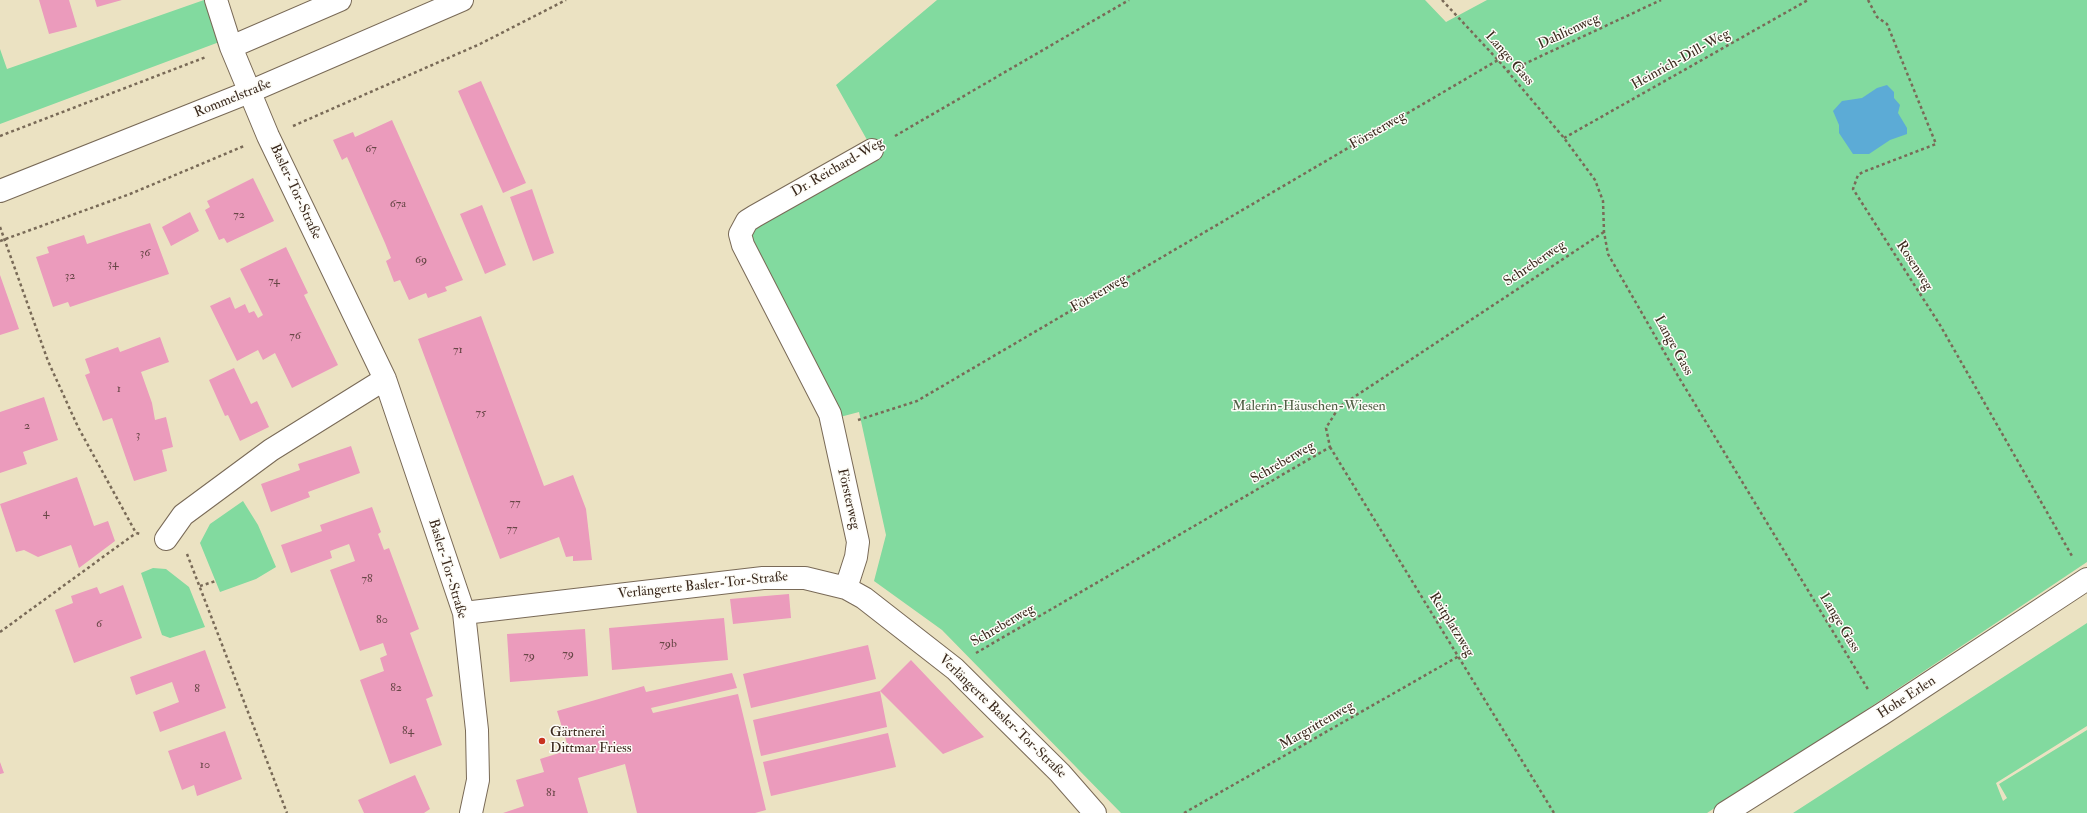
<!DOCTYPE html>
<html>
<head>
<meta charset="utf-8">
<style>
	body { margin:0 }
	canvas { display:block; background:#ebe2c2 }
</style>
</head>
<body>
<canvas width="2087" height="813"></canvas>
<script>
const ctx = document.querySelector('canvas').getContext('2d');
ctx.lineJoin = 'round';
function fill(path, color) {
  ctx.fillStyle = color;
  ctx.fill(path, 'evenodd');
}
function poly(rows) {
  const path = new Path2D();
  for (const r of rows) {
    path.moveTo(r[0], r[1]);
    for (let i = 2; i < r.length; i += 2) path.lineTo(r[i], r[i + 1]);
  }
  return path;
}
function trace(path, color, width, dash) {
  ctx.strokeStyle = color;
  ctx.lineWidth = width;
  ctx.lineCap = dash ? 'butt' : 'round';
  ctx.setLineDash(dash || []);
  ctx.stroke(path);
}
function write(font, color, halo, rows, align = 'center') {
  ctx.font = font + ' "IM FELL Double Pica",serif';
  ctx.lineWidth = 3;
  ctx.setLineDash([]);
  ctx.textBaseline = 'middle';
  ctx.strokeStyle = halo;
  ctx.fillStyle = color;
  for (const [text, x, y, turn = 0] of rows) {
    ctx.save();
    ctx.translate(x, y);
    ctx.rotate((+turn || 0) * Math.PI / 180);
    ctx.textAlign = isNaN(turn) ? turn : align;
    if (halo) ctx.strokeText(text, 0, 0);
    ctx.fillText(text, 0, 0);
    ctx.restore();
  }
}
fill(poly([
	[204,0,208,0,222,41,0,124,0,49,7,69],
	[937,0,1425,0,1446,22,1487,0,2087,0,2087,562,1860,714,1707,813,1121,813,942,630,874,581,886,535,859,412,840,417,750,236,763,218,875,154,836,85],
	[243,501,258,525,276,567,256,579,220,592,200,543,210,524],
	[153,568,166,569,189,587,205,627,170,638,162,635,141,573],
	[2087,623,2087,726,1996,783,2003,801,2007,798,1999,784,2087,730,2087,813,1793,813]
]), '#82da9f');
fill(poly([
	[1887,85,1894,92,1894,98,1900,105,1898,113,1907,128,1907,134,1890,140,1869,154,1853,154,1839,133,1839,125,1833,111,1842,101,1862,98,1877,88]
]), '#5cabd6');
fill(poly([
	[39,0,69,0,77,27,49,34],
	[95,0,122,0,97,7],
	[481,81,526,183,503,193,458,91],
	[392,120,463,280,445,287,447,291,428,298,426,293,409,300,400,280,394,282,386,261,391,258,385,243,347,157,342,160,333,140,353,132,355,137],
	[253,178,274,221,227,243,224,238,219,240,205,210,210,207,207,201],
	[532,189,554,253,533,261,510,197],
	[482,205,506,265,485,274,460,214],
	[190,212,199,231,171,246,162,227],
	[150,223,169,274,70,307,68,302,53,307,36,257,49,253,47,247,84,235,87,244],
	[286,247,308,293,304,295,338,365,292,388,275,353,263,360,258,350,237,361,210,306,230,297,235,309,245,304,249,313,254,311,258,318,263,315,240,269],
	[0,275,19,329,0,335],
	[481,316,544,486,573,475,586,509,592,560,573,561,573,556,566,557,559,537,500,559,418,339],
	[160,337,169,362,141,372,152,403,155,420,166,417,173,447,162,450,167,471,134,481,112,418,103,421,85,375,90,373,85,359,118,347,120,352],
	[234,368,251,404,257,401,269,427,240,441,228,415,225,416,209,380],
	[44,397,58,440,23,452,27,464,0,473,0,412],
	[351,446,360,473,308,492,310,497,271,512,261,484,300,470,298,464],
	[77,477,94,526,108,521,115,541,79,568,71,545,38,557,24,550,16,552,0,504],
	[372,507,381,532,378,534,384,550,389,548,419,629,410,633,433,696,426,699,442,745,390,764,360,680,384,671,380,658,387,655,383,643,360,651,330,570,355,561,349,544,330,551,332,558,291,573,281,545,322,531,320,525],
	[123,585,142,638,74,663,55,610,73,603,71,596,97,587,100,594],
	[789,594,791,618,733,624,730,599],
	[724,618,728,660,612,670,609,628],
	[585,629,588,676,510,682,507,634],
	[868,645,876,679,751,708,743,674],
	[205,650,226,708,160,732,153,712,179,702,172,682,136,695,130,677],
	[911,660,984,737,943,754,880,691],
	[732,673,737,688,651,708,653,713,738,694,766,810,755,813,637,813,625,764,578,778,588,813,503,813,524,806,516,780,544,772,540,759,569,750,557,711,644,686,646,692],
	[880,691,887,727,761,756,753,720],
	[225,731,242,779,197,796,194,785,182,790,168,751],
	[888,733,896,767,771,796,763,762],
	[0,762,4,773,0,774],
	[415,775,430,809,424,813,364,813,358,800]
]), '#eb9bbc');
const minor = poly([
	[216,0,231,47,268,136,385,379,464,613,477,730,478,780,471,813],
	[231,47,340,0],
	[166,539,183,515,271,450,385,379],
	[846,588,856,557,858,542,830,414,743,245,740,234,747,221,755,216,872,150],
	[464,613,763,578,805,578,846,588,864,598,955,669,1060,773,1095,813],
	[1725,813,1882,714,2087,579]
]);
const major = poly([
	[0,191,249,92,462,0]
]);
trace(minor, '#796a57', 24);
trace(major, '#796a57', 24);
trace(poly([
	[1442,0,1498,60,1564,138,1595,180,1603,201,1604,232,1608,254,1678,376,1869,691],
	[1868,0,1877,17,1887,24,1936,144,1863,172,1858,175,1853,189,1940,325,2072,556],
	[1507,72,1661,0],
	[293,126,480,44,566,0],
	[0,136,206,57],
	[895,136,1129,0],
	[1564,138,1808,0],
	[0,227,48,361,78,427,136,533,140,534],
	[0,241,130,194,244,146],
	[858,420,917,401,1498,60],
	[1330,447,1554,813],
	[187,554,287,813],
	[200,586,216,581],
	[0,632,136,533],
	[976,653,1330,447,1326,428,1339,407,1604,232],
	[1184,813,1459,656]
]), '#796a57', 2.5, [3, 3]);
trace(minor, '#fff', 22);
trace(major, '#fff', 22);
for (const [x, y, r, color] of [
	[542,741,4,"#c8321e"]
]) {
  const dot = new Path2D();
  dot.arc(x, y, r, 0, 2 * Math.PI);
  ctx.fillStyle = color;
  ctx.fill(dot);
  trace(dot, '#fdfcf7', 1.5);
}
write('12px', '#674646', null, [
	["67",371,149],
	["67a",398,204],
	["72",239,215],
	["36",145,253],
	["69",421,260],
	["34",113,264],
	["32",70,276],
	["74",274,281],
	["76",295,336],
	["71",458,350],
	["1",119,389],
	["75",481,413],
	["2",27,426],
	["3",138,435],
	["77",515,503],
	["4",46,513],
	["77",512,529],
	["78",367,579],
	["80",382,620],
	["6",99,624],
	["79b",668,644],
	["79",568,654],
	["79",529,656],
	["82",396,688],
	["8",197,689],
	["84",408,731],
	["10",205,765],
	["81",551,793]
]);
write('14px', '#3b2a1e', '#fdfcf7', [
	["Dahlienweg",1569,32,-25],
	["Lange Gass",1509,59,49],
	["Heinrich-Dill-Weg",1681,60,-29],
	["Rommelstraße",233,99,-22],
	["Försterweg",1378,131,-30],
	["Dr. Reichard-Weg",838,168,-30],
	["Basler-Tor-Straße",295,192,65],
	["Schreberweg",1535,264,-34],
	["Rosenweg",1914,266,57],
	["Försterweg",1099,294,-30],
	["Lange Gass",1673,346,61],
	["Schreberweg",1283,463,-30],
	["Försterweg",848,499,77],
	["Basler-Tor-Straße",447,569,73],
	["Verlängerte Basler-Tor-Straße",703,586,-6],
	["Lange Gass",1839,623,59],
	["Reitplatzweg",1451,625,58],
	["Schreberweg",1003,626,-30],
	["Hohe Erlen",1907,698,-33],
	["Verlängerte Basler-Tor-Straße",1002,717,44],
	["Margrittenweg",1317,726,-30]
]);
write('14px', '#505f45', '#fdfcf7', [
	["Malerin-Häuschen-Wiesen",1309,407]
]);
write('14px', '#3b2a1e', '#fdfcf7', [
	["Gärtnerei",550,733],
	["Dittmar Friess",550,749]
], 'left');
</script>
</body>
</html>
